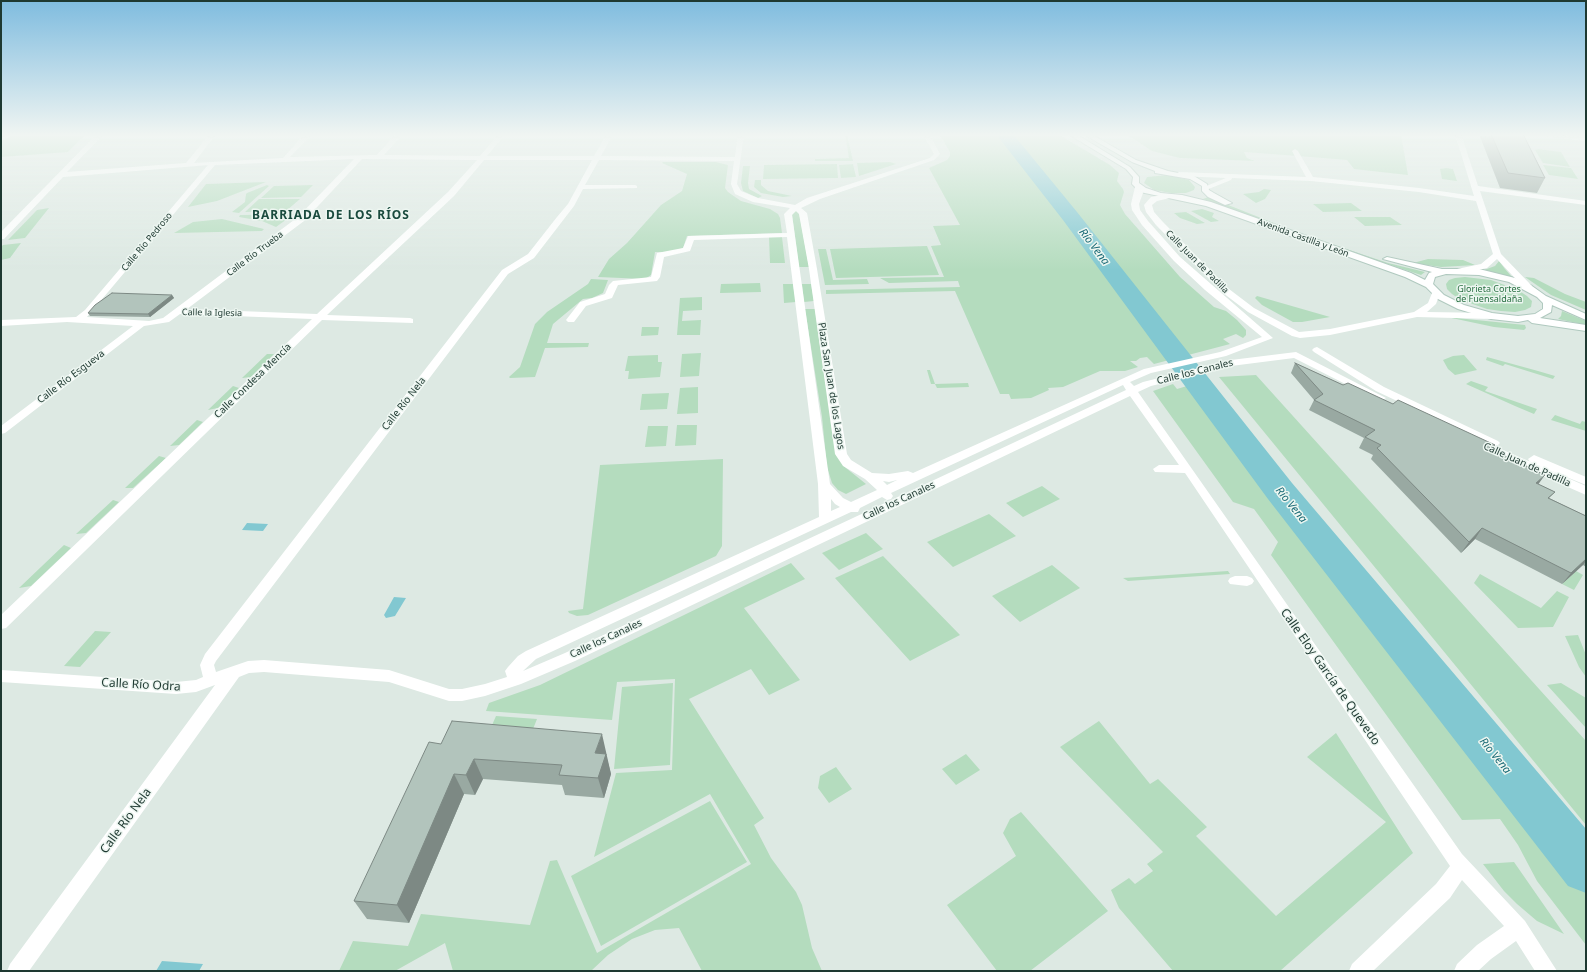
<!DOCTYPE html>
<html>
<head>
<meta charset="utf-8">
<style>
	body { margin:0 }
	#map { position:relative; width:1587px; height:972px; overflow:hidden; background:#dde9e3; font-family:"Noto Sans",sans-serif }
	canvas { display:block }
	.frame { position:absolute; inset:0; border:2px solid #1e3931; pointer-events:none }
</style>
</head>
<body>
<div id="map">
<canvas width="1587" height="972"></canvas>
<div class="frame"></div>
</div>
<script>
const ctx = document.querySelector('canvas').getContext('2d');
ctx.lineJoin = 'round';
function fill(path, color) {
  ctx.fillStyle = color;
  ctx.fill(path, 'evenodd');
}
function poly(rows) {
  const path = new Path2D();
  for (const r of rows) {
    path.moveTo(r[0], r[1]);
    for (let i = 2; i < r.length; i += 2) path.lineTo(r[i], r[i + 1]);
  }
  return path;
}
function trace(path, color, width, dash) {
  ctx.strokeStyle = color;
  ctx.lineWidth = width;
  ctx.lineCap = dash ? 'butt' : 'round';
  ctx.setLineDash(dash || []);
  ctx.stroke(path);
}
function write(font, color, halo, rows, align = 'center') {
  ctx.font = font + ' "Noto Sans",sans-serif';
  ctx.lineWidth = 3;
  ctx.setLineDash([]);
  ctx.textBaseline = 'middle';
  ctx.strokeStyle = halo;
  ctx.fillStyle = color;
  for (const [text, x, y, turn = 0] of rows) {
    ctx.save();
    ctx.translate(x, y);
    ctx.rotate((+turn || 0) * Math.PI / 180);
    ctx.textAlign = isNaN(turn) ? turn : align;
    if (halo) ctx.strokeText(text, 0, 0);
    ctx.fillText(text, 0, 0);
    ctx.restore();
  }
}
fill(poly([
	[17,134,86,134,68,152,1,157,1,141],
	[845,134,847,134,853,161,815,161,815,159,849,158],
	[939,134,1058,134,1110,165,1119,173,1117,181,1123,189,1124,192,1120,205,1125,214,1180,277,1214,307,1226,311,1237,320,1246,330,1246,335,1243,338,1236,334,1223,339,1230,344,1154,364,1147,357,1140,358,1136,361,1130,361,1138,367,1125,371,1100,371,1063,387,1048,388,1049,390,1031,398,1011,399,1009,394,1000,394,955,291,826,294,826,290,960,287,958,281,889,283,880,278,944,277,931,246,941,245,933,226,960,225,929,168,947,160,950,156,950,152],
	[1126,134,1401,134,1408,175,1354,169,1347,160,1285,155,1244,152,1247,158,1255,161,1180,158,1152,151],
	[1538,149,1561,152,1570,167,1543,163,1535,150],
	[663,162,716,162,728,165,725,188,728,192,741,201,770,209,778,214,780,218,782,233,687,236,683,248,671,252,655,252,651,275,645,279,598,277,609,259,627,243,661,205,682,191,687,174,662,163],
	[890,162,896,164,859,176,857,163],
	[837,164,838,178,763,179,764,165],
	[853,164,856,177,841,178,839,165],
	[1543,165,1571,168,1578,179,1549,175],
	[743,166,750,166,748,183,749,189,762,196,758,198,743,191,741,183],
	[1446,168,1453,169,1457,181,1442,179,1440,169],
	[1167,175,1189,180,1195,187,1194,190,1186,193,1171,193,1154,190,1144,183,1147,177],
	[755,180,761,180,761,185,768,191,792,196,783,197,761,193,754,187],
	[266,182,217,201,188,207,206,184],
	[267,185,269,186,239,213,232,212,245,202,246,194,247,193],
	[313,185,301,197,261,198,274,186],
	[1264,189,1271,190,1265,199,1256,203,1243,194,1259,192],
	[1208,197,1299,233,1388,263,1425,272,1421,275,1363,256,1203,199],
	[259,199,300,199,286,211,245,212],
	[1351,203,1362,211,1323,212,1313,204],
	[49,208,25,238,8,240,37,210],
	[1202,209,1214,213,1212,217,1219,221,1211,222,1191,211],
	[795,211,799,212,809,267,799,267,792,214],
	[1186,212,1205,223,1197,224,1180,218,1174,213],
	[294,214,276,227,262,221,239,217,240,215],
	[1354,217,1390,217,1402,225,1365,226],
	[222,219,264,229,262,231,174,233,193,222],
	[769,237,782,237,785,263,770,263],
	[21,243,10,258,1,260,1,247,3,245],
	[927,246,939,275,836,278,830,249],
	[818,249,826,249,833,280,867,279,869,284,825,285],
	[1428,259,1463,260,1475,265,1441,267,1413,263],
	[1499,261,1505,269,1512,277,1484,270,1495,266],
	[1465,277,1491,280,1518,290,1527,296,1532,301,1531,307,1525,310,1515,312,1501,311,1487,309,1461,300,1452,294,1447,289,1446,284,1449,280,1455,278],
	[1525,277,1534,278,1565,294,1586,302,1586,310,1551,295],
	[591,279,608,280,603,293,592,298,583,299,553,324,547,343,589,343,588,347,545,348,535,377,510,378,509,377,520,367,535,324,547,312,588,284],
	[760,283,761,292,720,293,721,284],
	[783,284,793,284,796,302,784,303],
	[802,284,811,284,814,301,804,302],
	[1257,296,1330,317,1302,322,1293,322,1262,305,1255,298],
	[702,297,702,310,683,311,682,321,701,320,700,335,677,335,680,298],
	[805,309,815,309,836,455,846,468,866,484,846,494,838,490,832,483,827,467,822,417],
	[1562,311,1586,321,1586,325,1558,319,1561,316],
	[1447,317,1525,325,1526,328,1524,330,1494,327],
	[642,327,659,327,658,335,641,336],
	[701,353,699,376,680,377,682,354],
	[267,354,274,354,251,377,242,378],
	[658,355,658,362,662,362,660,377,628,379,629,371,625,371,628,356],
	[1464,355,1477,370,1455,375,1448,369,1443,360,1453,356],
	[1487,357,1538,371,1555,376,1553,379,1505,364,1503,366,1486,360],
	[927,370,930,370,935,384,968,383,969,387,937,388,935,384,931,384],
	[1256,375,1586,741,1586,825,1219,377],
	[1471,381,1488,387,1485,391,1537,409,1534,414,1515,406,1466,384],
	[1173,384,1177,389,1187,386,1370,622,1586,893,1586,945,1537,881,1518,845,1500,819,1462,820,1271,555,1278,542,1254,509,1233,502,1153,391],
	[233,386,239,388,218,408,208,410],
	[698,387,698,413,677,414,680,388],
	[669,393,667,409,640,410,642,394],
	[1555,415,1580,424,1582,421,1586,422,1586,431,1551,420],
	[197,420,203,422,179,445,170,446],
	[677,425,697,425,696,445,675,446],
	[648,426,668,426,666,446,645,447],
	[159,456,166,458,133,488,125,488],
	[723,459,722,546,716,556,588,615,577,616,569,613,568,611,583,609,600,465],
	[1042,486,1060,499,1023,517,1006,503],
	[113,500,119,502,86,533,76,534],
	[989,514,1016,536,953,567,927,542],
	[866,533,883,549,839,570,822,553],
	[64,545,71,548,31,586,19,588],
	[883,556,960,635,910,661,835,578],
	[791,563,805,579,744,608,800,680,769,695,751,669,689,699,764,818,754,825,771,858,796,892,802,905,812,948,822,971,702,971,679,928,655,930,632,939,608,955,591,971,453,971,445,943,395,971,339,971,353,941,408,946,421,914,530,925,550,861,557,860,597,953,751,864,710,794,594,857,616,773,672,770,675,679,617,682,612,720,486,711,489,703,540,685],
	[1052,565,1080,588,1020,622,992,596],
	[1228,571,1230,574,1128,581,1123,578],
	[1576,571,1583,575,1574,590,1562,584],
	[1480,574,1541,608,1557,591,1569,597,1553,627,1518,628,1474,583],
	[95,631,111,632,80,667,64,666],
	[1578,635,1586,655,1586,677,1579,667,1565,636],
	[673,683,670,765,614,769,622,687],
	[1561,683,1586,698,1586,728,1547,685],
	[496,716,537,719,533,729,489,732],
	[1099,721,1150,784,1158,779,1207,827,1196,836,1276,916,1386,822,1307,757,1336,733,1413,853,1280,971,1173,971,1119,908,1111,890,1129,878,1135,884,1153,871,1147,864,1163,852,1060,747],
	[966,754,980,770,956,785,942,769],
	[836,767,852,789,829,803,818,788,820,776],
	[710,801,747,862,601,946,571,876],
	[1021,812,1108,911,1030,971,997,971,947,905,1016,856,1003,833,1010,819],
	[1514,862,1564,934,1537,921,1517,904,1504,891,1483,864]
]), '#b4dcbe');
fill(poly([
	[247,523,268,524,263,531,242,530],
	[394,597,406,598,395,616,386,618,384,615],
	[162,961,203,964,199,971,156,971]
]), '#82c8d1');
fill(poly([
	[996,134,1013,134,1077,212,1292,483,1586,829,1586,893,1568,886,1268,499,1063,220,996,134]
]), '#82c8d1');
const secondary = poly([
	[1,134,7,134,1,137,1,134],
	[1068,134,1076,134,1130,167,1139,177,1139,183,1146,188,1161,193,1182,195,1211,202,1411,273,1425,280,1429,273,1432,272,1383,259,1387,257,1442,269,1479,269,1515,278,1532,286,1546,296,1586,314,1586,320,1552,305,1551,312,1540,318,1586,325,1586,331,1532,323,1528,320,1518,322,1491,319,1458,309,1438,299,1426,287,1405,277,1206,206,1140,192,1132,184,1133,177,1126,169,1068,134],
	[1446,274,1479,275,1509,282,1537,297,1543,303,1543,309,1535,314,1518,316,1492,313,1464,305,1444,295,1433,284,1435,277,1446,274],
	[1083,134,1091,134,1136,160,1168,171,1194,176,1207,184,1209,190,1214,193,1232,203,1225,205,1208,197,1202,191,1202,186,1190,179,1155,173,1155,171,1132,162,1083,134]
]);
trace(secondary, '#b0c9bf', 2);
fill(poly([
	[97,134,104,134,67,172,186,163,210,134,216,134,194,163,283,158,305,134,312,134,290,157,377,155,396,134,403,134,384,155,480,156,499,134,505,134,487,156,594,156,607,134,613,134,601,156,735,157,738,134,744,134,737,184,741,191,758,198,795,205,807,198,930,158,934,154,923,134,929,134,940,154,934,160,820,199,801,208,807,213,817,269,847,454,851,460,872,473,889,474,908,471,913,473,1144,369,1220,352,1262,337,1205,290,1174,261,1142,225,1132,210,1131,204,1135,187,1141,186,1143,193,1139,204,1140,210,1148,221,1180,257,1273,338,1226,356,1151,373,1130,382,1134,386,1143,382,1231,360,1296,352,1386,398,1381,401,1377,400,1294,358,1231,366,1151,386,1138,392,1462,854,1525,921,1557,971,1535,971,1516,941,1491,959,1478,971,1454,971,1457,964,1477,945,1504,926,1462,880,1450,898,1373,971,1349,971,1352,964,1436,884,1450,866,1185,473,1155,472,1153,469,1159,465,1179,465,1130,396,575,661,521,684,485,696,462,701,449,701,389,682,264,672,249,673,239,677,29,971,7,971,10,964,215,685,196,692,176,694,1,682,1,670,176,682,196,680,203,677,200,665,205,654,502,270,528,254,557,217,568,204,592,160,484,160,454,196,327,315,410,318,413,319,413,323,322,320,6,628,1,629,1,615,312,319,180,314,169,322,144,326,5,433,1,434,1,426,133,326,67,322,1,326,1,320,76,317,85,310,208,165,63,177,4,239,1,239,1,232,97,134],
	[354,159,298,217,163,318,149,321,87,317,215,165,354,159],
	[362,159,477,160,448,192,317,314,187,309,304,221,362,159],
	[599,160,734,161,731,184,735,194,753,202,790,208,784,214,787,233,688,236,683,248,657,253,651,277,613,281,609,285,605,294,580,302,566,320,568,322,574,322,586,306,612,298,618,285,657,281,660,277,664,257,690,251,694,240,787,237,818,484,819,517,526,651,518,656,508,667,505,671,507,677,485,684,462,689,449,689,389,670,264,660,248,661,216,672,214,665,216,661,508,274,534,258,574,206,583,189,637,188,637,186,635,185,585,185,599,160],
	[796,211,799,214,809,269,835,454,843,466,865,479,877,490,851,502,843,498,830,484,792,215,796,211],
	[1123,385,1126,390,565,653,523,671,536,659,851,512,858,512,860,508,882,497,887,500,891,499,893,496,891,493,1123,385],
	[897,480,887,485,883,481,889,482,897,480],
	[831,499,835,504,840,507,831,511,831,499],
	[1455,134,1461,134,1478,186,1586,201,1586,205,1480,191,1501,254,1532,286,1532,290,1526,290,1497,259,1487,268,1460,274,1456,271,1457,269,1481,264,1493,254,1476,201,1419,192,1311,181,1232,178,1231,180,1206,190,1202,188,1204,187,1226,178,1179,176,1176,174,1179,172,1306,177,1292,151,1295,149,1298,151,1313,177,1419,188,1474,196,1455,134],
	[1543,134,1586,137,1586,141,1546,136,1543,134],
	[1167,194,1171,196,1170,198,1157,201,1152,205,1154,212,1162,221,1229,289,1254,308,1299,332,1330,329,1414,312,1428,303,1432,293,1436,290,1440,293,1436,304,1427,312,1491,313,1496,316,1491,319,1417,317,1330,335,1300,338,1292,336,1248,312,1223,293,1156,225,1146,212,1144,205,1151,197,1167,194],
	[1317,347,1384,387,1498,441,1500,443,1498,445,1494,446,1586,486,1586,495,1477,447,1475,445,1477,443,1483,442,1376,391,1314,352,1312,350,1314,348,1317,347],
	[1534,455,1586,477,1586,485,1530,462,1528,459,1534,455],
	[1235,576,1247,576,1252,578,1254,581,1252,584,1247,586,1230,584,1228,581,1230,578,1235,576]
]), '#fff');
fill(secondary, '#fff');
fill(poly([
	[1479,134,1523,134,1545,178,1537,193,1500,188],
	[172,295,174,298,150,317,90,316,88,313],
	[1295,363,1343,385,1492,450,1538,484,1555,492,1549,498,1586,516,1586,567,1583,565,1562,584,1475,539,1461,553,1371,459,1373,455,1359,448,1364,438,1309,410,1314,400,1291,373],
	[441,744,607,754,606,755,611,774,604,798,565,795,562,785,483,779,475,795,464,794,409,923,367,919,354,901]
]), '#99a9a2');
fill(poly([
	[172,295,174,298,150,317,148,314],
	[1495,445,1488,455,1489,448],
	[1545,475,1537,486,1536,483],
	[1482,528,1475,539,1461,553,1469,542],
	[1586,559,1586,561,1583,565,1562,584,1571,573],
	[602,734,611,774,604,798,598,778,595,753],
	[474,759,483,779,475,795,466,775],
	[454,774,464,794,409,923,397,905]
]), '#7d8984');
const building = poly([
	[1491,134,1523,134,1545,178,1508,173,1491,134],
	[112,293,172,295,148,314,88,313,95,305,112,293],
	[1295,363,1343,385,1348,383,1393,404,1398,400,1495,445,1489,448,1545,475,1536,483,1555,492,1548,498,1586,516,1586,559,1571,573,1482,528,1469,542,1377,448,1381,445,1365,437,1375,430,1314,400,1323,394,1295,363],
	[452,721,602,734,595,753,606,754,598,778,559,775,562,765,474,759,466,775,454,774,397,905,354,901,429,742,441,744,452,721]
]);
fill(building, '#b2c4bc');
trace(building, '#7d8984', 1);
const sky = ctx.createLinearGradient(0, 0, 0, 270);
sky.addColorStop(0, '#7fbcdf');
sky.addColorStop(0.5, '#f0f5f2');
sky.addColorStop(1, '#f0f5f200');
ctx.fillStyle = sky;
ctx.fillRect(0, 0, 1587, 270);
write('9px', '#1e3931', '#edf6f1', [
	["Avenida Castilla y León",1303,238,20],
	["Calle Río Pedroso",147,242,-50],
	["Calle Río Trueba",255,254,-37],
	["Calle Juan de Padilla",1197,262,45],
	["Calle la Iglesia",212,313,1]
]);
write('9px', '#287042', '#edf6f1', [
	["Glorieta Cortes",1489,289],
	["de Fuensaldaña",1489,299]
]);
write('10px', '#1e3931', '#edf6f1', [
	["Calle los Canales",1195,372,-14],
	["Calle Río Esgueva",71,377,-37],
	["Calle Condesa Mencía",253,381,-44],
	["Plaza San Juan de los Lagos",831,386,81],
	["Calle Río Nela",404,404,-52],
	["Calle Juan de Padilla",1527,465,24],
	["Calle los Canales",899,501,-25],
	["Calle los Canales",606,639,-25]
]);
write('italic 11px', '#186975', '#edf6f1', [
	["Río Vena",1094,247,53],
	["Río Vena",1291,505,51],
	["Río Vena",1495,756,51]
]);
ctx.letterSpacing = '1px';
write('bold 12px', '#1a4b3e', '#edf6f1', [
	["BARRIADA DE LOS RÍOS",331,216]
]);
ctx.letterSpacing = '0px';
write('12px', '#1e3931', '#edf6f1', [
	["Calle Eloy García de Quevedo",1330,677,55],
	["Calle Río Odra",141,685,3],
	["Calle Río Nela",126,821,-54]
]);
</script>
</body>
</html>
